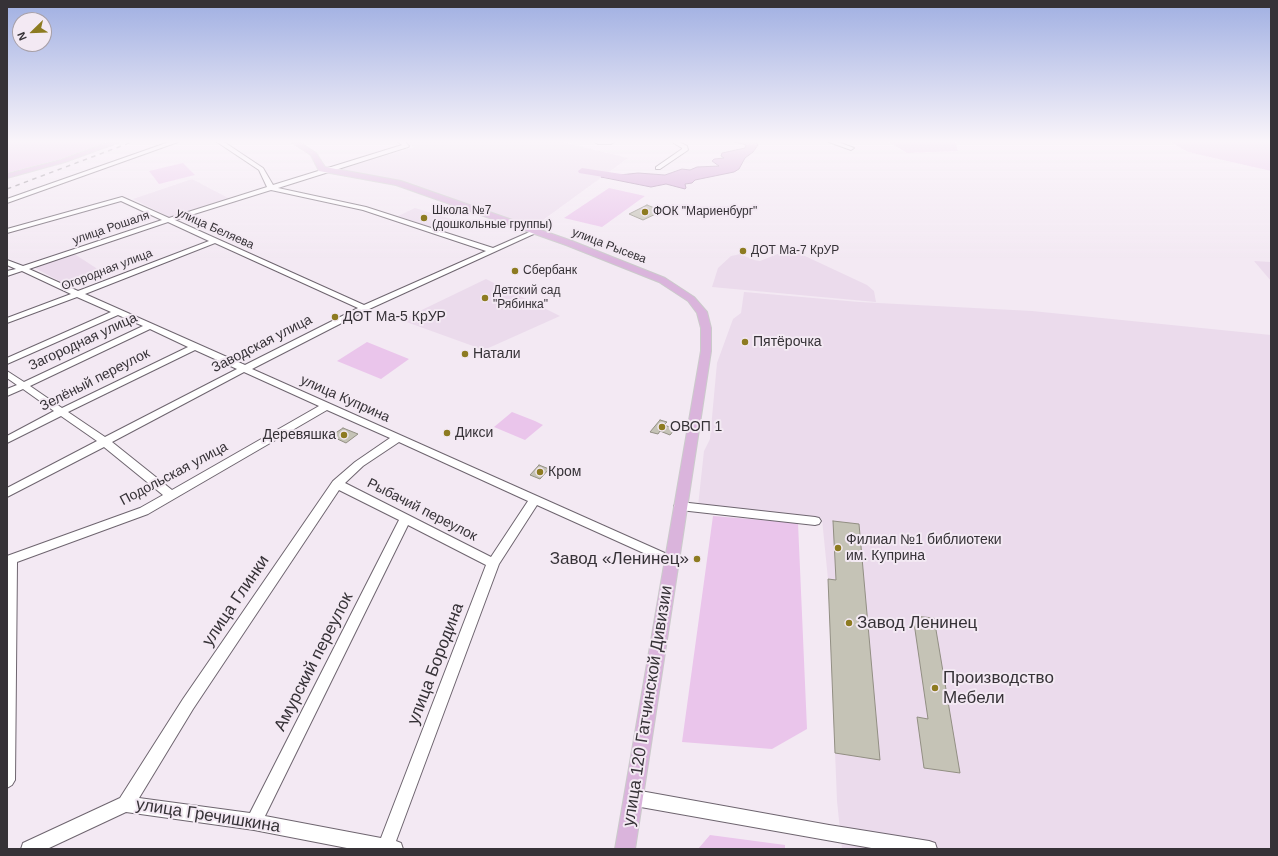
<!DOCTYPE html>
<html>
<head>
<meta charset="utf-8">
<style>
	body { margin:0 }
	#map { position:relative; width:1278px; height:856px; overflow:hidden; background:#f3e9f3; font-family:Helvetica,sans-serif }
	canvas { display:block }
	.frame { position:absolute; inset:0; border:8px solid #363237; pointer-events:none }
	.north { position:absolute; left:12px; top:12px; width:40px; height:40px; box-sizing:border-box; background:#f3e9f3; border:1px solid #a7a0a8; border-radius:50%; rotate:247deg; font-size:11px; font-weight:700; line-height:16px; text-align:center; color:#363237 }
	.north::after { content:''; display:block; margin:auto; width:14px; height:18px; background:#8d7b21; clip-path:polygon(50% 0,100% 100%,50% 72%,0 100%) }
</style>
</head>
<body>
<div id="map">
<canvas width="1278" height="856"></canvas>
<div class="frame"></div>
<div class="north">N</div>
</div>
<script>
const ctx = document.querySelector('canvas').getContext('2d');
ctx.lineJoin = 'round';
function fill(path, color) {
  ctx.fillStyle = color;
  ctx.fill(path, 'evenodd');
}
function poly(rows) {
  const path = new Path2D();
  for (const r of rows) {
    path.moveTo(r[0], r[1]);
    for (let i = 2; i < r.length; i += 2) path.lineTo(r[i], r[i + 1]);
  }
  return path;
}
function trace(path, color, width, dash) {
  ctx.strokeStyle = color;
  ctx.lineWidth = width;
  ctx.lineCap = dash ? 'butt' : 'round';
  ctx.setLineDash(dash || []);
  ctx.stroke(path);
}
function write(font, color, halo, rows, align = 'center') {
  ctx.font = font + ' Helvetica,sans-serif';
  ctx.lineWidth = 4;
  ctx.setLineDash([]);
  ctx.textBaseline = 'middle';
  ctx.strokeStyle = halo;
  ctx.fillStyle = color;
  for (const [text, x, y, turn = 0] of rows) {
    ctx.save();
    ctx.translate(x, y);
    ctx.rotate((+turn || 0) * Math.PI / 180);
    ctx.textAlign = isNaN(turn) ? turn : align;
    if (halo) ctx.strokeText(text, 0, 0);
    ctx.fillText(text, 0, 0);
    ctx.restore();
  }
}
fill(poly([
	[406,142,563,142,628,158,532,228,402,182,334,171,414,147],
	[192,179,230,199,171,218,133,199],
	[415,208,451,219,433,228,398,216],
	[790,249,867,285,874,291,876,302,712,287,718,268,731,256,740,254,754,260,760,261],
	[73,253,99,270,63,283,33,267],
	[1254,261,1271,262,1271,281],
	[486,279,560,316,484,350,401,320],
	[744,292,859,302,1032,311,1271,335,1271,849,842,849,837,801,828,579,822,519,698,506,704,451,710,439,717,363,733,319,741,313]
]), '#ebdbec');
fill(poly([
	[7,142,107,142,61,159,7,173],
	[889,142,955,142,958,151,907,153],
	[1171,142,1271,142,1271,171,1188,152],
	[183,163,195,175,159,184,149,171],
	[609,188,645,196,602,227,564,218],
	[367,342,409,359,381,379,337,361],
	[512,412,535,421,543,425,525,440,494,427],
	[713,516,798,523,807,729,772,749,682,742],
	[710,835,785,845,785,849,698,849]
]), '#eac5eb');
const water = poly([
	[735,142,756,142,758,145,753,152,745,158,739,169,734,172,695,180,692,183,685,184,686,188,685,189,666,184,651,187,601,177,638,173,665,175,682,169,690,170,697,167,719,166,712,161,714,159,724,158,721,156,722,153,745,148,746,145,735,142]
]);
fill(water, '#d5a8d8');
trace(water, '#a585a8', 1);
fill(poly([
	[582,168,628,175,632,178,628,181,579,173,578,171,582,168]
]), '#d5a8d8');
const building = poly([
	[647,205,662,211,643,220,629,214,647,205],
	[660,420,667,422,664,425,675,429,670,435,660,431,658,434,650,432,660,420],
	[343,428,358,434,346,443,331,436,343,428],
	[539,465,549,469,540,479,530,475,539,465],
	[833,521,859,524,880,760,835,753,828,579,836,580,833,521],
	[913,616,934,618,960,773,924,768,917,717,928,719,913,616]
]);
fill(building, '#c5c3b6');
trace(building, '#928f83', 1);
const minor = poly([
	[169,142,178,142,7,203,7,199,169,142],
	[217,142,224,142,263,168,273,185,402,145,398,142,405,142,409,146,408,147,278,188,366,207,493,248,534,230,538,230,538,232,367,310,252,369,676,558,678,561,676,564,672,566,668,564,537,505,499,564,396,841,401,843,403,849,352,849,254,830,126,812,47,849,21,849,23,843,120,798,183,699,333,481,355,462,390,438,327,410,148,514,17,562,15,780,12,785,7,788,7,556,140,508,163,495,104,447,7,497,7,488,97,441,61,416,7,443,7,436,54,411,23,389,7,396,7,389,17,385,7,378,7,371,24,382,143,326,118,315,7,364,7,358,111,312,77,297,7,323,7,318,71,294,22,271,7,276,7,271,16,269,7,265,7,260,23,266,162,220,121,201,7,233,7,229,122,197,169,218,267,187,259,170,217,142],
	[271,190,363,210,486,251,364,305,175,220,271,190],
	[168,222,209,241,78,291,29,269,168,222],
	[215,243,358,308,245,365,85,294,215,243],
	[150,329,188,347,62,408,30,386,150,329],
	[195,350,237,369,105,437,68,412,195,350],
	[244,372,319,406,172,490,112,442,244,372],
	[399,442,528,501,491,557,345,483,363,466,399,442],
	[339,490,399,520,250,813,139,798,193,709,339,490],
	[408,525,486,565,381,838,265,816,408,525],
	[595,142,614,142,611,144,598,144,595,142],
	[672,142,679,142,687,146,688,150,660,169,656,169,656,167,682,149,682,148,672,142],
	[829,142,838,142,854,148,851,150,829,142],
	[680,502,815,517,819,518,821,521,819,524,815,525,680,510,676,509,674,506,676,503,680,502],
	[635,790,829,825,929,841,935,843,937,849,877,849,635,806,629,804,627,798,629,792,635,790]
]);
const major = poly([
	[110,142,120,142,65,162,7,178,7,174,61,160,110,142],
	[291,142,299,142,316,153,325,167,401,181,572,241,665,278,694,297,707,312,711,328,711,351,635,849,615,849,701,351,701,328,697,313,688,301,659,282,566,245,396,185,319,171,311,155,291,142]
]);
trace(minor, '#6e656f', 2);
trace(major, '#cbcacb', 2);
fill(minor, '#fff');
fill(major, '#dab4dc');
trace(poly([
	[7,189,132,142]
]), '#8c868d', 1.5, [4.5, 4.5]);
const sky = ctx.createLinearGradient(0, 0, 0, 262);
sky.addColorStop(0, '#a0afe2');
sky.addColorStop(0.54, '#faf5fa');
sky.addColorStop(1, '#faf5fa00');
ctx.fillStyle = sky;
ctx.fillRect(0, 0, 1278, 262);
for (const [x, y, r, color] of [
	[645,212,4,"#8d7b21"],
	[424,218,4,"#8d7b21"],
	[743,251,4,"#8d7b21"],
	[515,271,4,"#8d7b21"],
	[485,298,4,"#8d7b21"],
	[335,317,4,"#8d7b21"],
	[745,342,4,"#8d7b21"],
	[465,354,4,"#8d7b21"],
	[662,427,4,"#8d7b21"],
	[447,433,4,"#8d7b21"],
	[344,435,4,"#8d7b21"],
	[540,472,4,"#8d7b21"],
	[838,548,4,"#8d7b21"],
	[697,559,4,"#8d7b21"],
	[849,623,4,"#8d7b21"],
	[935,688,4,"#8d7b21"]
]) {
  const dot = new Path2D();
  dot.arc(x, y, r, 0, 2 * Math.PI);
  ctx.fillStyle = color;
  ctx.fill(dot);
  trace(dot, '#f3e9f3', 1.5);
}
write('12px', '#363237', '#f3e9f3', [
	["Школа №7",432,211],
	["(дошкольные группы)",432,225],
	["ФОК \"Мариенбург\"",653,212],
	["ДОТ Ма-7 КрУР",751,251],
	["Сбербанк",523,271],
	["Детский сад",493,291],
	["\"Рябинка\"",493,305]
], 'left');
write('12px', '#363237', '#f3e9f3', [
	["улица Рошаля",111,228,-19],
	["улица Беляева",215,229,24],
	["улица Рысева",609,246,21],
	["Огородная улица",107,270,-21]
]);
write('14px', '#363237', '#f3e9f3', [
	["ДОТ Ма-5 КрУР",343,317],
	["Пятёрочка",753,342],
	["Натали",473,354],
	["ОВОП 1",670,427],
	["Дикси",455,433],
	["Деревяшка",336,435,"right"],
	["Кром",548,472],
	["Филиал №1 библиотеки",846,540],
	["им. Куприна",846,556]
], 'left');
write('14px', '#363237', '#f3e9f3', [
	["Загородная улица",83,342,-25],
	["Заводская улица",262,344,-27],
	["Зелёный переулок",95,380,-27],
	["улица Куприна",345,399,24],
	["Подольская улица",174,474,-28],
	["Рыбачий переулок",422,510,27]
]);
write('17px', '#363237', '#f3e9f3', [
	["Завод «Ленинец»",689,559,"right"],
	["Завод Ленинец",857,623],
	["Производство",943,678],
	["Мебели",943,698]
], 'left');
write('17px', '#363237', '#f3e9f3', [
	["улица Глинки",236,601,-56],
	["Амурский переулок",314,662,-63],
	["улица Бородина",436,664,-69],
	["улица 120 Гатчинской Дивизии",648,706,-81],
	["улица Гречишкина",208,816,9]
]);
</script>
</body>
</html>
